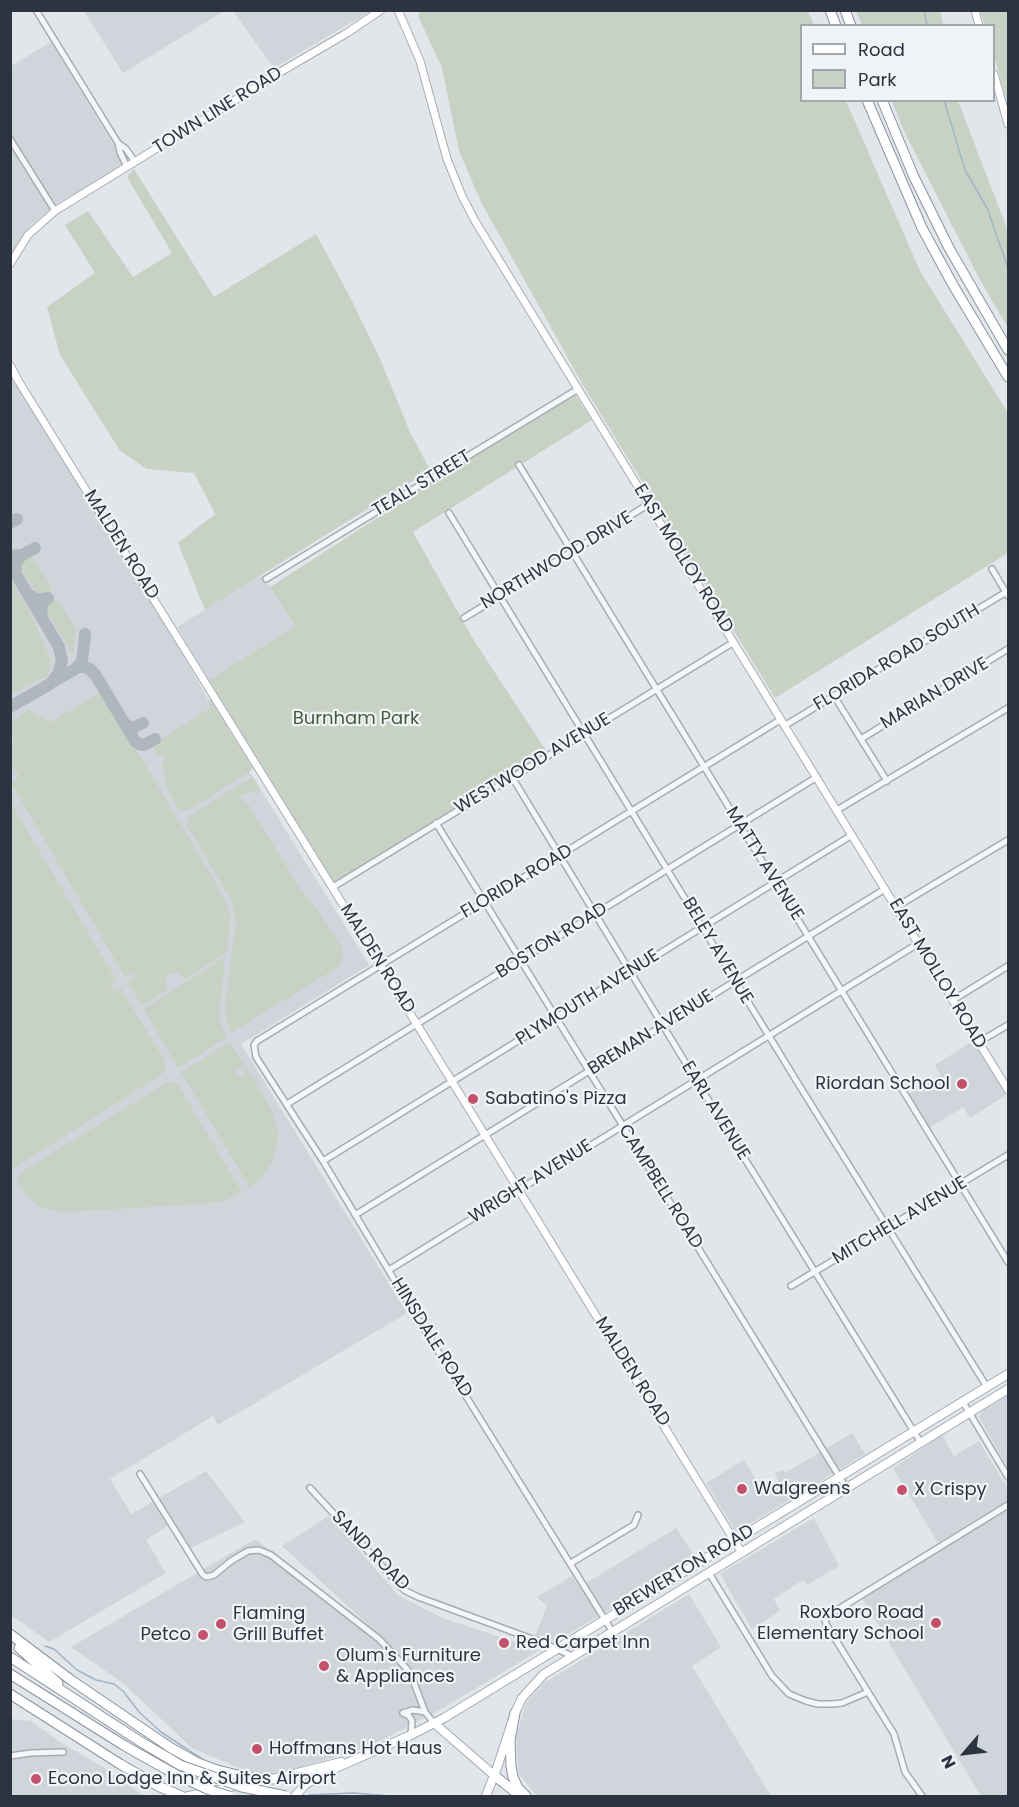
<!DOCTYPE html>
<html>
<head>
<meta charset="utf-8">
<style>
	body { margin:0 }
	#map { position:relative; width:1019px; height:1807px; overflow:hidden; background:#e2e5e9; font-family:Poppins,sans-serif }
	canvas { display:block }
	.frame { position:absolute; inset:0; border:12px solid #2b3440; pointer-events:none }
	.legend { position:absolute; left:800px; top:24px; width:195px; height:78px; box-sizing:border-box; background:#f1f4f7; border:2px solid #a2a7ae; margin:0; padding:8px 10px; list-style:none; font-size:18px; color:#2b3440 }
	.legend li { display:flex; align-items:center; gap:12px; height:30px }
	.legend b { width:30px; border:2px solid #a2a7ae }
	.north { position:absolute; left:935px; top:1723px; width:60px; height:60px; -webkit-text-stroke:4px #f1f4f7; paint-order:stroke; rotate:242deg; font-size:16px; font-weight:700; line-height:24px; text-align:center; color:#2b3440 }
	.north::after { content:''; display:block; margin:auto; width:21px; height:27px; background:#2b3440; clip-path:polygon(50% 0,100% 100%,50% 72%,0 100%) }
</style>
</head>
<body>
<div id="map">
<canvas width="1019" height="1807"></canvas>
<div class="frame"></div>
<ul class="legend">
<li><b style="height:8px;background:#fff"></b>Road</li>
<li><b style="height:16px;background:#c8d2c4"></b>Park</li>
</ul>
<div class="north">N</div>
</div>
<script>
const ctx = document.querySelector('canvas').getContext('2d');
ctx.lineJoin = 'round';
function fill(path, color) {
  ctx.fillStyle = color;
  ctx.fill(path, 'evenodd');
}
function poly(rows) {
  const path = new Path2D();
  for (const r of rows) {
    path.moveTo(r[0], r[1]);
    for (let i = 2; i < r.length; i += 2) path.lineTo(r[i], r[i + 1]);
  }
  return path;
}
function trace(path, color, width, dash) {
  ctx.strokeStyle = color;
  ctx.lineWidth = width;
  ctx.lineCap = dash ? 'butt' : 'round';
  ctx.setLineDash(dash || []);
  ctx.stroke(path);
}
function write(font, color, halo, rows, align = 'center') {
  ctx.font = font + ' Poppins,sans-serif';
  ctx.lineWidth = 4.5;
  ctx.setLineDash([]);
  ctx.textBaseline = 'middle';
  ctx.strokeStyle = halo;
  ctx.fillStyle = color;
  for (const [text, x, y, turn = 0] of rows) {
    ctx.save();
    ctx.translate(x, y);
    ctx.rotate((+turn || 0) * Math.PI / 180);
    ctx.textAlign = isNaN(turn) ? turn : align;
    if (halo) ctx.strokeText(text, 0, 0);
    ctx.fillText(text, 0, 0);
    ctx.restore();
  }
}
fill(poly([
	[84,11,224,11,123,73],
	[233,11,371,11,274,68],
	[51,42,125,163,55,205,31,225,11,255,11,66],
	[11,375,177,644,240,756,369,965,241,1044,407,1313,218,1425,213,1416,110,1479,131,1514,206,1471,245,1522,191,1548,174,1522,146,1540,166,1573,49,1642,11,1615],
	[262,575,295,626,209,680,177,627],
	[973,1041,1006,1095,970,1118,963,1107,929,1128,909,1094,940,1075,935,1065],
	[1007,1396,1008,1398,1008,1468,979,1417,982,1411],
	[852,1433,865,1454,736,1532,706,1483,744,1460,763,1491,778,1481,775,1473,783,1470,785,1473],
	[942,1435,954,1456,979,1441,1008,1489,1008,1500,938,1543,893,1468],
	[1008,1509,1008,1796,981,1796,862,1598],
	[329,1516,398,1595,442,1618,540,1650,438,1711,366,1748,283,1772,253,1774,192,1748,124,1684,71,1647,255,1539,384,1639,282,1546],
	[814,1518,839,1566,807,1585,803,1580,774,1599,780,1611,752,1629,720,1574],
	[676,1528,696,1558,555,1642,535,1636,547,1606,537,1597,572,1576,580,1587],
	[689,1594,721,1647,692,1666,771,1796,537,1796,519,1774,516,1737,526,1703,544,1683],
	[10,1719,31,1721,60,1742,106,1769,144,1796,11,1796]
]), '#d0d5db');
fill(poly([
	[421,10,808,11,814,25,802,26,802,100,846,101,920,271,1008,413,1008,553,775,698,583,385,481,202,459,151,442,68,418,16],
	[856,11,940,11,943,25,862,25],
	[980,11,1008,11,1008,105,994,55,994,26,985,25],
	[892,101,958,101,1008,231,1008,328,979,278,903,129],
	[134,169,214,297,316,234,350,297,381,361,410,432,430,470,205,610,178,543,215,514,194,473,147,469,120,451,60,355,47,307,95,273,65,225,88,211,133,277,172,253,127,177],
	[573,392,592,420,413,532,473,639,547,752,532,763,336,882,333,881,209,680,295,626,270,587],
	[30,556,33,557,52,588,45,595,37,595,20,566,22,561],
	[11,579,30,612,52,663,48,675,11,694],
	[54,600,58,600,76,629,73,656,46,610,47,605],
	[102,692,217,885,227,905,230,918,227,952,186,979,177,972,167,976,164,981,168,989,142,1006,127,981,135,978,136,977,133,973,125,977,11,783,19,776,11,763,11,754,12,753,11,746,15,742,11,734,11,721,30,709,32,712,50,722],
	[208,700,211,700,252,767,252,769,248,773,190,809,182,811,178,809,167,788,162,765,166,758,164,755,158,756,152,745,210,708],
	[253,777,260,788,256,791,239,796,249,805,301,890,319,912,342,949,343,957,338,967,231,1033,226,1018,225,1007,236,922,233,908,231,900,187,825,187,820,190,815],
	[10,802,117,981,111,984,111,989,115,990,120,987,165,1061,166,1068,161,1075,11,1170],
	[223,958,225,959,219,1012,222,1026,227,1037,178,1068,144,1009],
	[230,1042,244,1065,235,1072,240,1078,244,1075,245,1071,242,1069,246,1067,271,1109,278,1130,276,1150,272,1163,261,1178,250,1188,181,1072],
	[173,1081,178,1085,242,1192,224,1201,203,1204,65,1212,54,1211,39,1206,24,1193,18,1182,17,1178,22,1172,164,1084]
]), '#c8d2c4');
trace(poly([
	[924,10,927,26],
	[944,100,965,170,987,208,1008,268],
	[45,1646,54,1649,77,1670,96,1680,114,1684,123,1691,140,1713,161,1732,202,1759],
	[309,1795,353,1793,391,1796]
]), '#a0b5c6', 1.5);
trace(poly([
	[10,523,17,519],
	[22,555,35,548],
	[10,556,22,555,15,563,16,573],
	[10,564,59,647,62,661,58,674,50,684,10,707],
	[28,594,37,600,48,598,43,602,41,608,42,617],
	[75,669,82,662,85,634],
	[54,681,79,667,84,667,90,669,96,676,135,741,139,744,144,745,155,739],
	[125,724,133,728,143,723]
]), '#b0b6be', 12);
const street = poly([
	[36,10,118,143,126,149,135,162],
	[10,139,55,211],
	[118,143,120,152,127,167],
	[519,465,1008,1262],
	[449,513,799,1085,987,1387],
	[992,569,1008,596],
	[266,579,578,389],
	[464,618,649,504],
	[834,696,887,781],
	[784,726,1008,591],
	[861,739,1008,649],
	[512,777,696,1080,921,1443],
	[837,810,1008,708],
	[436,823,847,1489],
	[333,887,734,642],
	[896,907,1008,840],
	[953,1000,1008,966],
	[979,1042,1008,1025],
	[287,1104,817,777],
	[323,1161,852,835],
	[355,1215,885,889],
	[389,1270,919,943],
	[791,1286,1008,1155],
	[963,1402,1008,1477],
	[140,1474,203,1575,207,1577,214,1575,231,1561,248,1551,259,1550,271,1555,379,1639,407,1669,413,1680,425,1712,434,1723],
	[310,1488,404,1590,418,1597,546,1644,572,1656],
	[571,1563,634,1525,638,1515],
	[709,1573,772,1676,789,1694,806,1701,818,1704,832,1704,842,1703,868,1692],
	[612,1631,413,1311,323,1161,256,1057,254,1045,257,1041,780,720],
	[403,1713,409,1716,412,1721,411,1735],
	[403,1713,413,1710,425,1712],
	[10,1756,31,1753,63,1752],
	[922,1796,905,1772,894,1734,826,1624,825,1620,829,1615,1008,1505]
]);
const secondary = poly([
	[398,10,420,61,447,159,462,196,475,221,1008,1090],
	[975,10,979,26],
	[994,74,1008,124],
	[10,264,28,235,55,211,282,71,347,33,381,10],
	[10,365,19,382,381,966,742,1553],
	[186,1796,264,1781]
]);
const primary = poly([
	[434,1723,495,1776],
	[273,1779,341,1762],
	[295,1796,305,1785,322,1774,411,1735,444,1718,1008,1374],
	[486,1796,497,1768,515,1713,522,1698,544,1674,1008,1389]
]);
const highway = poly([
	[830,10,836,26],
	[845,10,851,26],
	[867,100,922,228,953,285,1008,377],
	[882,100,914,177,949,248,1008,350],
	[10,1634,71,1680,171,1748,198,1763,214,1769,245,1777,273,1779],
	[19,1648,58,1683],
	[10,1657,141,1742,180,1765],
	[10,1674,125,1746,173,1773],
	[10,1694,120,1764,158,1786,181,1796],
	[515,1713,510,1740,511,1766,513,1777,518,1788,526,1796],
	[495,1776,519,1795]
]);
trace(street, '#a7acb3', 8);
trace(secondary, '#a7acb3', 9);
trace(primary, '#a2aab4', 10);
trace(highway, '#8b949f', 11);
trace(street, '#f4f6f8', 5);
trace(secondary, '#fff', 7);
trace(primary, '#fff', 8);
trace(highway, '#fff', 9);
const highwayBridge = poly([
	[180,1765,242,1787,286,1796],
	[173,1773,207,1789,229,1796]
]);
trace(highwayBridge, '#8b949f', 11, []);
trace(highwayBridge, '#fff', 9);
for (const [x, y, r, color] of [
	[962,1084,6,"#c4516a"],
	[473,1099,6,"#c4516a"],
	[742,1489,6,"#c4516a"],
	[902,1490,6,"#c4516a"],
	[936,1623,6,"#c4516a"],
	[221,1624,6,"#c4516a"],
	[203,1635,6,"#c4516a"],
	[504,1643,6,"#c4516a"],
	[324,1666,6,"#c4516a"],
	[257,1749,6,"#c4516a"],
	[36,1779,6,"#c4516a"]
]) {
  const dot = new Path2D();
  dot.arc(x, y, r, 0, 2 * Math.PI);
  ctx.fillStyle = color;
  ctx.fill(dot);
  trace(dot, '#f1f4f7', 2);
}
write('18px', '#2b3440', '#f1f4f7', [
	["TOWN LINE ROAD",218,111,-32],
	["TEALL STREET",422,484,-31],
	["MALDEN ROAD",121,545,58],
	["EAST MOLLOY ROAD",683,559,58],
	["NORTHWOOD DRIVE",557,561,-31],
	["FLORIDA ROAD SOUTH",897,658,-31],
	["MARIAN DRIVE",935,694,-31],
	["WESTWOOD AVENUE",533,764,-31],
	["MATTY AVENUE",764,864,58],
	["FLORIDA ROAD",517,882,-31],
	["BOSTON ROAD",552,941,-32],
	["BELEY AVENUE",717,951,59],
	["MALDEN ROAD",377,959,58],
	["EAST MOLLOY ROAD",937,974,59],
	["PLYMOUTH AVENUE",588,998,-32],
	["BREMAN AVENUE",651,1033,-32],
	["EARL AVENUE",715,1111,58],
	["WRIGHT AVENUE",531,1182,-32],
	["CAMPBELL ROAD",660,1187,58],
	["MITCHELL AVENUE",900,1221,-31],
	["HINSDALE ROAD",431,1338,58],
	["MALDEN ROAD",632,1372,58],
	["SAND ROAD",370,1551,46],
	["BREWERTON ROAD",684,1571,-31]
]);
write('18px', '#425a3a', '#f1f4f7', [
	["Burnham Park",356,719]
]);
write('18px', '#2b3440', '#f1f4f7', [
	["Riordan School",950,1084,"right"],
	["Sabatino's Pizza",485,1099],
	["Walgreens",754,1489],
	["X Crispy",914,1490],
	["Roxboro Road",924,1613,"right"],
	["Elementary School",924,1634,"right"],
	["Flaming",233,1614],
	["Grill Buffet",233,1635],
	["Petco",191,1635,"right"],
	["Red Carpet Inn",516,1643],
	["Olum's Furniture",336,1656],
	["& Appliances",336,1677],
	["Hoffmans Hot Haus",269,1749],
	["Econo Lodge Inn & Suites Airport",48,1779]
], 'left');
</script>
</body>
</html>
